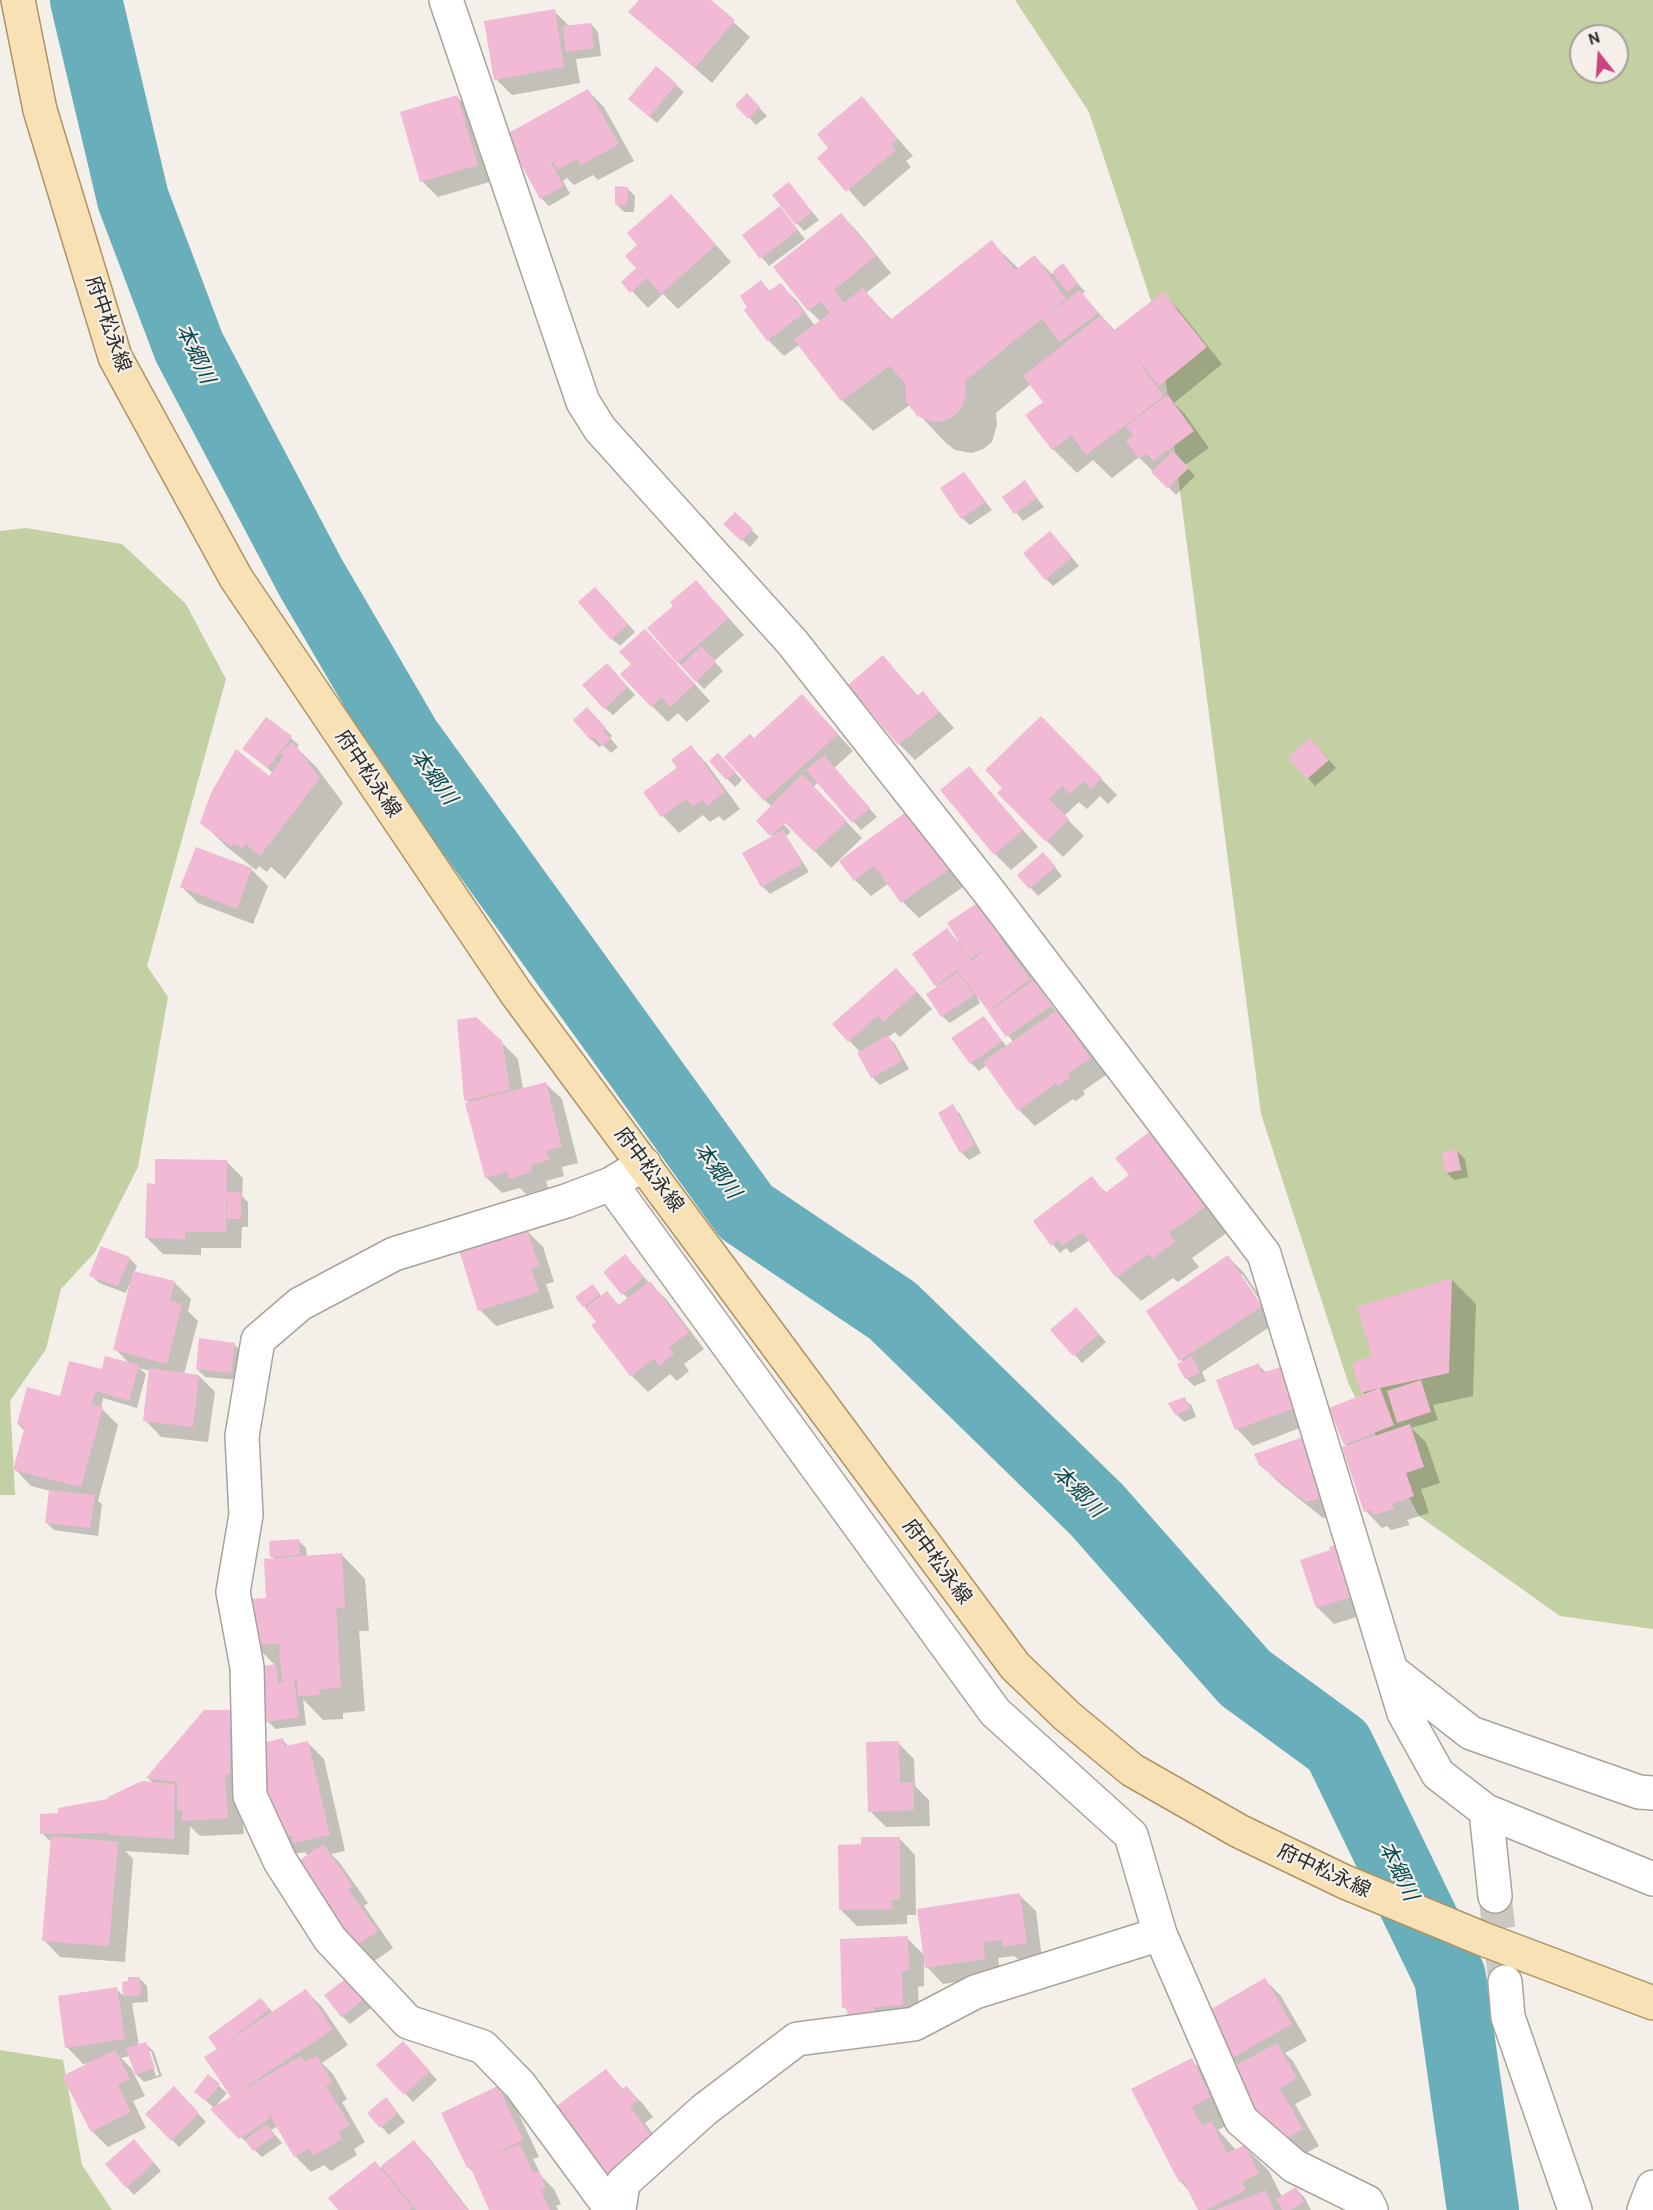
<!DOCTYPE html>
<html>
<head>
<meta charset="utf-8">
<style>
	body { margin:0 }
	#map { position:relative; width:1653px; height:2210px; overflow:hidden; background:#f4efe8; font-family:Cabin,sans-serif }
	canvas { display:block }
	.north { position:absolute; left:1569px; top:24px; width:60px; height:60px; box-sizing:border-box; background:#f4efe8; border:2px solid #a4a09b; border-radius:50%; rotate:343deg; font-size:16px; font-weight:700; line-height:24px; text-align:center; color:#2b2a27 }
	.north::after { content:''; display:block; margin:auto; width:21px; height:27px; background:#cb4482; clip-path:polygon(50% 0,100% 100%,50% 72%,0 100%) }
</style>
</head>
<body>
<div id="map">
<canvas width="1653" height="2210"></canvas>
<div class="north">N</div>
</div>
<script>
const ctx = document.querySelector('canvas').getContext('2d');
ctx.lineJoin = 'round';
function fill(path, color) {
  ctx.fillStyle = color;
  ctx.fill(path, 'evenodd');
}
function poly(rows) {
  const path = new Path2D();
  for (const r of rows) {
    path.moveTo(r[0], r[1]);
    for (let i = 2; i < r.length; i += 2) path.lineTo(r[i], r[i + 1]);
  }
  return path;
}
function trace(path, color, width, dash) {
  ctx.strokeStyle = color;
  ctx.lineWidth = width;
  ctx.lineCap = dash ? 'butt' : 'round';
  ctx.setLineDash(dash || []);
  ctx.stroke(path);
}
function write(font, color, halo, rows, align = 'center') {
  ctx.font = font + ' Cabin,"Noto Sans JP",sans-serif';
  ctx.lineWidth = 4.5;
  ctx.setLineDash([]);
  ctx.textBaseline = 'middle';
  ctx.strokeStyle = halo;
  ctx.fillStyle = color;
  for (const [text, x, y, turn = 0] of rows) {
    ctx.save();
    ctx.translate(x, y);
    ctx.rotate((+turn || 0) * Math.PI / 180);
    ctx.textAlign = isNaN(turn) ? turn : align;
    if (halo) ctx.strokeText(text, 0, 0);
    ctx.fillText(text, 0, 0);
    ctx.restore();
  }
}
fill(poly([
	[1015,0,1653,0,1653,1629,1560,1616,1419,1516,1349,1385,1261,1114,1158,322,1089,112],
	[1581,36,1617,36,1617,72,1581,72],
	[26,528,122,544,186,604,226,679,147,966,168,997,138,1167,95,1252,61,1289,46,1349,10,1401,15,1495,0,1495,0,531],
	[0,2050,63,2060,82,2165,112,2210,0,2210]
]), '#c3d0a3');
fill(poly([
	[641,0,709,0,750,37,712,83,630,12],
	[554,11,570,27,591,24,598,32,601,56,576,59,580,83,512,95,496,79],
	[676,85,684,92,657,123,637,106],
	[588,91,604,107,634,161,598,180,593,175,574,185,567,178,563,181,570,194,549,206,541,198,507,136],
	[747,95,767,116,756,125,737,105],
	[457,97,473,113,493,181,438,197,422,181],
	[862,98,913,156,906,161,911,167,864,207,820,158,830,148],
	[789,184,819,220,804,231,793,219],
	[627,188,635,196,634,212,624,212,616,204],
	[780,208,805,239,769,266,744,236],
	[687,212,731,262,678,309,663,294,648,308,632,291,638,269],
	[841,215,857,231,891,273,866,293,892,320,991,242,1019,269,1035,257,1052,274,1063,265,1085,292,1082,294,1115,331,1163,294,1179,310,1222,364,1174,403,1184,413,1209,448,1185,465,1195,476,1176,495,1139,457,1112,478,1093,460,1077,473,1053,449,1045,402,1031,384,996,413,997,425,992,442,983,449,972,453,955,450,946,443,910,405,873,431,842,400,799,345,784,356,768,340,761,282,771,292,780,285,797,301,815,326,821,322,809,310],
	[964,474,992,510,970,525,962,518],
	[1024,482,1044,507,1023,521,1004,497],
	[735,514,759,537,750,547,725,524],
	[1057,540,1079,566,1053,586,1046,579],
	[696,582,744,635,714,661,723,671,704,689,678,662],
	[603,596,635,632,620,646,612,639],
	[661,647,710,701,687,722,678,713,668,722,652,706,633,664],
	[883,657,919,697,923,693,954,728,915,760,899,744,850,685],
	[614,672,635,695,613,715,605,708],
	[818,712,853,751,834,768,877,817,861,830,819,782,813,787,862,838,831,868,765,800,754,739],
	[595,717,612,736,610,738,618,747,611,753,603,745,599,747,592,740],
	[1041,718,1117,795,1108,804,1100,796,1087,809,1079,802,1064,816,1084,836,1063,857,999,793,1005,788],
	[267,719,299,745,297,748,317,768,343,803,285,879,271,867,267,872,259,866,256,870,227,847,202,823,269,778,273,773,244,749],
	[691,747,707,764,740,809,724,821,719,816,710,822,703,815,679,833,663,816,645,793,679,768],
	[1318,747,1336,768,1315,786,1308,778],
	[718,755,742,780,735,787,711,761],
	[969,768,1038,847,1011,870,995,854],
	[770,810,791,832,786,836,809,872,770,894,762,886,774,837,758,821],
	[910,811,967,884,919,918,903,902,889,883,871,896,855,880],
	[196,849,252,870,268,886,253,924,198,903,182,887],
	[1051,862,1062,876,1038,896,1019,875],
	[983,901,1021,951,1015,955,1056,1011,1072,1028,1106,1075,1083,1091,1085,1094,1076,1101,1073,1099,1035,1126,1019,1110,987,1065,979,1071,971,1063,984,1018,1007,1047,1013,1042,979,996,977,997,980,1003,950,1023,942,1016,938,987,936,985,947,930,960,943],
	[912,986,932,1009,900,1037,895,1032,888,1037,895,1044,909,1069,880,1085,872,1077,859,1053,860,1052,834,1024],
	[501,1042,518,1059,523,1089,545,1083,562,1099,578,1163,562,1167,564,1176,546,1181,548,1188,526,1194,520,1188,502,1193,486,1177,469,1103,466,1100],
	[952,1106,960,1114,981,1153,969,1160,961,1152],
	[1149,1134,1173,1158,1228,1232,1192,1258,1199,1267,1178,1282,1173,1278,1141,1301,1117,1277,1090,1240,1071,1253,1066,1248,1060,1253,1035,1222,1091,1178,1107,1193,1131,1176],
	[1457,1151,1465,1159,1468,1177,1454,1180,1446,1172],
	[227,1162,243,1178,242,1196,248,1202,248,1227,242,1227,241,1248,201,1248,201,1255,163,1254,147,1238,156,1185],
	[527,1231,543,1247,554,1282,546,1284,554,1308,496,1326,480,1310],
	[1228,1257,1244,1273,1277,1322,1202,1372,1206,1381,1194,1386,1186,1378,1179,1364,1183,1362,1181,1360],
	[1238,1274,1242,1274,1267,1311,1265,1313],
	[129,1258,137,1266,134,1273,175,1283,191,1299,188,1311,198,1321,184,1374,199,1376,215,1392,208,1442,161,1437,145,1420,151,1371,139,1368,146,1374,137,1408,103,1398,101,1408,118,1425,98,1501,102,1504,98,1536,54,1530,46,1522,50,1491,31,1486,15,1469,25,1431,18,1424,65,1399,103,1371,130,1364,115,1349,131,1286,129,1285,126,1293,99,1283,91,1275],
	[633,1264,649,1283,666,1299,704,1349,684,1364,689,1371,677,1381,670,1374,648,1392,632,1376,598,1322,584,1306,592,1286,602,1297,607,1293,620,1306,628,1299,605,1272],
	[1452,1280,1476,1304,1473,1396,1433,1405,1438,1420,1411,1428,1426,1442,1440,1483,1421,1489,1429,1513,1407,1520,1410,1525,1391,1530,1387,1526,1382,1528,1366,1511,1348,1447,1345,1444,1366,1395,1362,1392,1373,1358],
	[1084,1317,1106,1342,1082,1363,1052,1330],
	[234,1344,242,1352,239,1380,205,1377,197,1369],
	[1258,1365,1267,1373,1279,1369,1295,1385,1310,1424,1253,1446,1237,1429,1218,1380],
	[1184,1399,1192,1406,1196,1417,1184,1422,1176,1414],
	[1302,1439,1340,1513,1323,1518,1277,1481,1260,1464],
	[298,1540,306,1548,307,1557,341,1554,365,1579,369,1631,359,1631,365,1711,343,1713,343,1719,323,1720,303,1699,306,1725,276,1729,268,1722,261,1668,276,1666,255,1645,268,1599,275,1559,271,1556],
	[1335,1547,1351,1563,1366,1614,1334,1624,1318,1608,1302,1561,1332,1551],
	[229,1711,245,1728,240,1791,244,1834,200,1836,190,1826,189,1855,125,1851,133,1859,125,1962,60,1957,44,1940,52,1841,50,1841,42,1833,59,1815,154,1784,148,1778],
	[282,1739,289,1747,308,1743,324,1759,345,1851,331,1854,339,1862,368,1903,364,1906,393,1948,370,1964,354,1948,308,1856,305,1852,295,1854,279,1838],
	[898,1743,914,1759,915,1786,929,1800,930,1826,886,1827,870,1811],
	[899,1838,915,1855,916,1915,907,1915,907,1924,857,1926,840,1909,863,1845],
	[1019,1895,1036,1911,1042,1959,1021,1962,1014,1956,998,1958,1000,1975,943,1984,927,1967,926,1959,924,1959,924,1986,918,1987,919,2021,849,2012,844,2007,907,1938,925,1956],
	[139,1978,147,1986,148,2002,132,2003,139,2046,146,2044,154,2052,162,2076,144,2082,136,2074,130,2056,121,2058,131,2068,145,2096,133,2101,146,2128,108,2147,92,2131,91,2063,83,2064,67,2047,116,1989,125,1997,124,1983],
	[148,2051,151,2051,159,2075,156,2076],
	[1265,1980,1281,1996,1307,2041,1285,2053,1293,2061,1312,2095,1295,2104,1319,2146,1297,2158,1239,2066,1231,2058],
	[355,1987,371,2008,350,2024,342,2016],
	[306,1991,322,2007,348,2045,322,2063,333,2074,347,2099,342,2102,365,2142,354,2149,357,2155,331,2171,324,2165,311,2172,295,2156,278,2126,271,2130,282,2143,262,2157,212,2110,233,2098,219,2049,210,2038,269,2008,273,2013],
	[411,2051,437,2080,413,2102,378,2065],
	[1191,2060,1216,2084,1235,2121,1218,2130,1237,2151,1245,2147,1269,2171,1282,2197,1296,2189,1304,2197,1311,2210,1200,2210,1190,2192,1180,2181],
	[606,2071,624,2090,627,2088,643,2104,653,2117,645,2123,670,2157,604,2179],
	[208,2076,227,2093,214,2108,196,2092],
	[174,2088,206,2122,179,2147,147,2114],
	[497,2088,514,2104,539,2157,533,2159,542,2177,554,2189,561,2204,556,2206,558,2210,490,2210,474,2173,468,2167],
	[393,2107,405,2122,389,2135,369,2113],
	[414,2142,430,2159,469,2210,340,2210,375,2163,381,2168],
	[142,2149,161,2171,134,2195,127,2187]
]), '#0003');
trace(poly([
	[86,0,133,199,189,347,311,578,405,739,746,1212,893,1311,1097,1510,1245,1678,1338,1746,1450,1977,1483,2210]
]), '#69aebb', 72);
fill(poly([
	[639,0,711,0,735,20,695,68,628,12],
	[555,9,564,67,494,80,484,21],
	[591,23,594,48,566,52,563,26],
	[656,66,677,84,649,117,628,99],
	[588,89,619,144,581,165,577,159,557,170,553,161,551,163,564,186,540,199,505,135],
	[747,93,760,107,748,119,735,105],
	[457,95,478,165,420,182,400,112],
	[862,96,898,139,891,144,896,150,846,192,817,158,828,148,817,134],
	[789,182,812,212,796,225,772,195],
	[615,186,628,187,627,205,615,205],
	[671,194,716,245,661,294,647,278,630,293,621,282,636,268,625,256,637,245,627,233],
	[780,206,798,230,760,259,742,235],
	[841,213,876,256,834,290,844,303,863,288,890,320,992,240,1015,270,1035,255,1066,299,965,381,966,393,963,404,960,410,951,418,940,422,933,422,917,416,906,401,906,385,890,366,841,401,794,340,830,313,821,301,808,311,773,267],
	[1063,263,1078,283,1067,292,1052,272],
	[761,280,769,291,781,283,804,313,767,341,744,310,747,307,740,296],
	[1080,290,1098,313,1060,342,1042,319],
	[1163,292,1207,347,1159,386,1120,337,1164,396,1086,455,1071,435,1052,450,1025,415,1043,402,1023,376,1101,315,1113,331],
	[1168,395,1194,431,1153,461,1147,453,1139,459,1126,441,1133,435,1126,426],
	[1173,451,1189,468,1167,488,1151,472],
	[964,472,986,502,961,519,940,488],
	[1025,480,1037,498,1014,514,1002,497],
	[735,512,753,529,741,541,723,524],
	[1050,531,1072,557,1045,580,1023,553],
	[696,580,729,618,677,663,647,628,673,606,670,602],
	[595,587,628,624,611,640,578,602],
	[645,629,695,684,670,707,661,697,651,707,620,674,631,664,619,652],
	[701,646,716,662,696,682,681,666],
	[883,655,917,696,923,691,939,712,898,745,848,685],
	[607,663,628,687,604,709,582,685],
	[802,694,838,734,764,801,724,757,750,734,754,738],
	[587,707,606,728,603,730,611,739,602,746,594,737,591,741,573,720],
	[1041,716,1102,778,1091,789,1083,781,1070,794,1062,786,1049,799,1069,819,1046,842,997,793,1002,788,985,770],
	[266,717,292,736,268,768,242,749],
	[1310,738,1329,760,1307,779,1288,757],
	[293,742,320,778,260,856,246,844,242,849,234,843,231,847,200,823,211,793,236,749,269,776,284,756,280,753],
	[691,745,725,792,707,806,703,800,692,807,687,799,661,817,643,792,677,768,671,760],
	[718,753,736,772,726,780,709,761],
	[824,755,870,808,852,823,806,770],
	[969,766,1023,830,994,855,940,790],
	[802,774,847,821,814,852,785,823,770,836,756,821],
	[910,809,952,867,901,903,874,866,854,881,839,861],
	[783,830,802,864,761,887,742,853],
	[196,847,252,868,237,909,180,887],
	[1043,852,1056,867,1029,889,1017,875],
	[983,899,1006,934,1000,938,1030,979,988,1011,955,967,957,970,935,986,912,954,947,928,972,961,986,948,970,959,947,923],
	[896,968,917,992,883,1022,878,1016,848,1042,832,1024],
	[958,972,974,995,941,1017,926,994],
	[1034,980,1051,1006,1006,1037,988,1012],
	[1057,1010,1091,1058,1068,1074,1070,1078,1058,1086,1056,1083,1018,1111,983,1062],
	[984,1016,1002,1041,970,1064,951,1038],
	[476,1017,502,1041,510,1090,464,1101,457,1020],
	[888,1035,902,1061,871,1078,857,1053],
	[546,1082,562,1147,546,1151,549,1160,531,1165,532,1172,509,1179,507,1172,485,1178,465,1103],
	[953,1104,975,1145,960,1153,938,1113],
	[1149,1132,1205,1207,1169,1233,1175,1242,1152,1259,1148,1254,1116,1278,1082,1232,1062,1246,1058,1240,1051,1246,1033,1221,1092,1176,1105,1193,1129,1175,1115,1158],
	[1457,1150,1461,1170,1445,1173,1442,1152],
	[155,1159,227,1160,226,1232,185,1232,185,1239,145,1238,147,1183,155,1184],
	[227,1192,241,1192,241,1219,227,1219],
	[527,1229,539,1266,531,1268,539,1292,478,1311,459,1250],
	[101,1246,130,1257,118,1286,89,1276],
	[625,1254,644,1277,622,1295,603,1272],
	[1228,1255,1262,1306,1179,1361,1146,1311],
	[133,1271,175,1281,170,1301,182,1304,167,1364,113,1350],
	[1452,1278,1449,1373,1380,1388,1394,1425,1344,1445,1329,1408,1379,1388,1361,1393,1352,1363,1372,1356,1357,1307],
	[650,1281,689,1332,669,1347,674,1354,659,1366,654,1358,631,1377,591,1325,596,1322,585,1308,607,1291,618,1305],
	[593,1284,600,1294,583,1307,575,1297],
	[1076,1307,1099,1334,1073,1356,1050,1330],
	[199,1338,235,1343,231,1373,196,1369],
	[105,1356,139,1365,129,1401,96,1391,92,1404,103,1407,81,1487,13,1470,25,1426,17,1424,27,1387,60,1396,69,1361,102,1369],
	[1192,1356,1200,1373,1185,1379,1177,1364],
	[1259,1363,1262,1373,1280,1367,1295,1408,1235,1430,1216,1380],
	[149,1368,199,1375,193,1427,143,1421],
	[1421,1380,1431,1412,1397,1423,1387,1391],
	[1185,1397,1190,1409,1175,1415,1168,1403],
	[1410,1424,1424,1467,1406,1473,1414,1496,1392,1504,1394,1509,1373,1515,1372,1510,1364,1512,1342,1447],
	[1303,1437,1324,1497,1306,1502,1259,1465,1254,1454],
	[49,1490,95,1495,90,1528,45,1523],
	[299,1539,300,1555,270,1557,269,1541],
	[1335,1545,1351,1597,1316,1608,1300,1560,1330,1550,1329,1547],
	[342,1553,345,1607,336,1608,341,1688,319,1689,320,1695,298,1696,297,1680,282,1681,279,1644,254,1645,251,1599,266,1598,264,1559],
	[276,1664,278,1683,294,1680,299,1717,266,1722,259,1667],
	[204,1710,230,1710,230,1774,225,1775,228,1818,182,1821,183,1810,177,1810,177,1782,146,1778],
	[283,1738,285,1746,308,1741,330,1835,293,1843,292,1836,278,1839,258,1744],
	[899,1741,900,1783,914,1782,914,1810,868,1812,866,1742],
	[142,1781,175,1784,174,1839,110,1835,109,1833,40,1834,40,1814,58,1813,58,1808,108,1799,108,1797],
	[51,1836,118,1842,109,1946,42,1941],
	[861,1837,900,1837,900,1900,891,1900,892,1909,839,1910,838,1845,861,1844],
	[323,1844,353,1886,348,1889,378,1931,352,1949,293,1865],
	[1020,1893,1027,1943,1003,1947,1002,1940,983,1942,985,1959,925,1968,917,1909],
	[908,1936,909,1970,902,1971,903,2005,874,2007,875,2021,847,2022,847,2008,842,2008,840,1939],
	[128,1977,140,1977,141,1995,123,1996,122,1982,128,1981],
	[348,1977,364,1999,341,2017,324,1995],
	[1265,1978,1292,2024,1230,2059,1204,2013],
	[117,1987,125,2039,65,2048,58,1996],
	[306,1989,333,2029,235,2094,301,2056,304,2062,317,2056,332,2082,326,2086,350,2125,338,2132,342,2139,313,2156,309,2148,294,2157,264,2105,270,2118,239,2139,210,2109,231,2097,204,2057,217,2049,208,2037,261,1998,270,2009,224,2044],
	[403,2041,430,2071,404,2095,376,2065],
	[146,2042,155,2068,135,2075,126,2048],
	[1277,2043,1297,2078,1280,2088,1303,2129,1279,2142,1264,2131,1229,2069],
	[115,2050,130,2079,118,2085,131,2112,91,2132,62,2076],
	[1192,2058,1211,2097,1192,2107,1202,2126,1211,2121,1227,2153,1245,2145,1259,2173,1242,2182,1246,2190,1206,2210,1198,2210,1183,2180,1179,2182,1131,2089],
	[606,2069,622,2089,627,2086,638,2101,630,2106,655,2141,603,2180,550,2111],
	[208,2074,220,2084,206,2101,194,2092],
	[174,2086,199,2113,171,2141,145,2114],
	[498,2086,523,2140,486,2158,520,2144,533,2173,539,2171,546,2188,541,2190,550,2210,489,2210,470,2166,467,2168,441,2113],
	[386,2097,398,2113,380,2128,367,2113],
	[267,2124,275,2135,253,2151,245,2140],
	[134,2139,154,2163,126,2188,105,2164],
	[414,2140,468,2210,416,2210,381,2166],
	[375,2161,412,2207,409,2210,338,2210,328,2198],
	[1296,2187,1304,2202,1290,2210,1282,2210,1276,2199],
	[1266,2190,1274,2210,1215,2210]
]), '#f1b9d3');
trace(poly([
	[1495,1896,1505,1982]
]), '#ccc8c1', 33, [33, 16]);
const minor = poly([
	[446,0,583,402,600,429,792,642,990,893,1264,1254,1404,1713,1438,1774,1486,1811,1653,1879],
	[611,1184,995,1712,1131,1835,1160,1934,1241,2120,1294,2166,1367,2202,1371,2210],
	[1393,1672,1471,1733,1639,1792,1653,1793],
	[1486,1811,1495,1896],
	[1505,1982,1508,2017,1575,2210],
	[612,2210,520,2085,483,2047,408,2022,330,1939,280,1861,250,1796,247,1667,233,1592,246,1515,242,1436,258,1340,300,1304,394,1254,566,1201,611,1184,644,1164],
	[619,2210,623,2183,704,2110,797,2039,914,2024,975,1992,1160,1934],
	[1644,2210,1653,2187]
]);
const primary = poly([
	[18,0,40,110,115,357,236,578,516,993,1015,1666,1067,1716,1132,1770,1239,1831,1345,1882,1483,1939,1653,2003]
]);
trace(minor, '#a8a39d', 36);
trace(primary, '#ae9465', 36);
trace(minor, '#fff', 33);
trace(primary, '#f9e1b6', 33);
write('20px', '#2b2a27', '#f4efe8', [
	["府中松永線",108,324,71],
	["府中松永線",368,774,56],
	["府中松永線",649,1170,53],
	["府中松永線",937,1562,53],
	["府中松永線",1324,1871,25]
]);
write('italic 21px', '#054851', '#f4efe8', [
	["本郷川",195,354,65],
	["本郷川",433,777,54],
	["本郷川",717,1171,54],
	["本郷川",1078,1492,45],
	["本郷川",1398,1871,64]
]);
</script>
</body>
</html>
